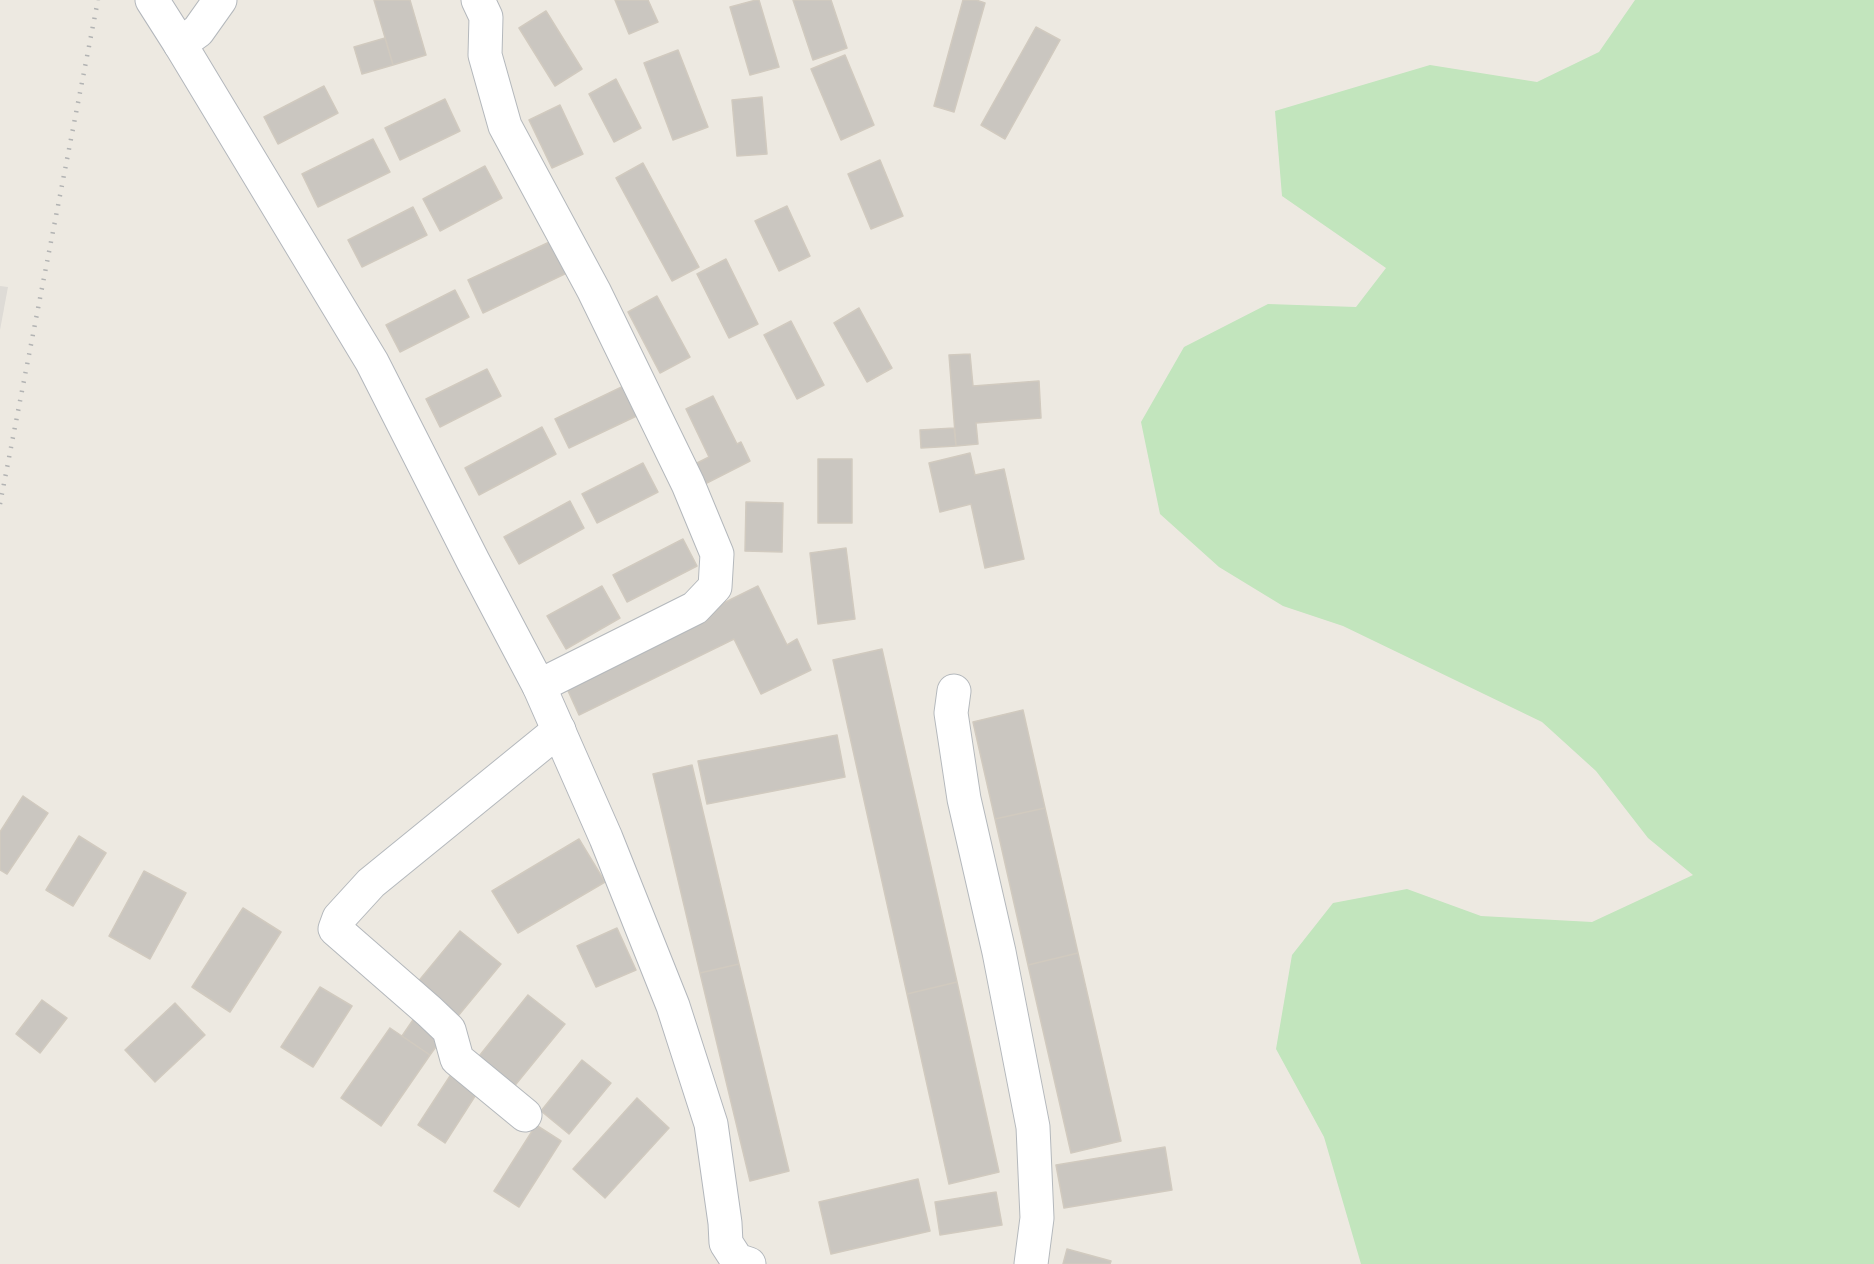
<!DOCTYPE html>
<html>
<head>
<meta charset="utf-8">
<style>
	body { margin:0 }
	canvas { display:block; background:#ede9e1 }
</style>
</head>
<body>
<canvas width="1874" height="1264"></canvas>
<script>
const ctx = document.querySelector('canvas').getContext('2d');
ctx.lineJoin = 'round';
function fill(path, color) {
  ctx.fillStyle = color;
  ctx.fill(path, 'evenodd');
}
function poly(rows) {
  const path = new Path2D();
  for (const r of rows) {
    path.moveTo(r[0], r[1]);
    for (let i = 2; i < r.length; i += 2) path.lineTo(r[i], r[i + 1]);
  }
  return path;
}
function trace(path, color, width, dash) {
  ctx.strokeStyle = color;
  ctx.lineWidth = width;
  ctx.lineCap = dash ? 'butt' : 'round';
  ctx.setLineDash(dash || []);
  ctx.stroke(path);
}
fill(poly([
	[0,286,8,287,0,330]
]), '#dedbd6');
fill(poly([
	[1635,0,1874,0,1874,1264,1361,1264,1324,1137,1276,1049,1292,955,1333,903,1407,889,1481,916,1592,922,1693,875,1648,838,1596,771,1542,722,1343,626,1283,606,1219,567,1160,514,1141,422,1184,347,1268,304,1356,307,1386,268,1282,196,1275,111,1430,65,1537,82,1599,52]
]), '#c2e5bd');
const building = poly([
	[374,0,410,0,426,55,393,65,374,0],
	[615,0,648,0,658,22,629,34,615,0],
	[756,0,759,0,779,67,750,75,730,7,756,0],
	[793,0,831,0,847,48,813,60,793,0],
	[963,0,976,0,985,3,954,112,934,106,963,0],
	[546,11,582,69,555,86,519,28,546,11],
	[1036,27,1060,40,1005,139,981,125,1036,27],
	[385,38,393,65,362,74,354,47,385,38],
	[678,50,708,127,673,140,644,63,678,50],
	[845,55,874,125,841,140,811,69,845,55],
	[616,79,641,128,614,142,589,94,616,79],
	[324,86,338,113,278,144,264,117,324,86],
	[762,97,767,154,737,156,732,100,762,97],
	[445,99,460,131,400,160,385,128,445,99],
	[560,105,583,154,552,168,529,120,560,105],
	[373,139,390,172,318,207,302,174,373,139],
	[880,160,903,216,871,229,848,174,880,160],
	[643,163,699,267,672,281,616,178,643,163],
	[485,166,502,198,440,231,423,199,485,166],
	[787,206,810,256,779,271,755,221,787,206],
	[413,207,427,235,362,267,348,240,413,207],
	[558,238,573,270,483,313,468,280,558,238],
	[726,259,758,324,729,338,697,274,726,259],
	[455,290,469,317,400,352,386,325,455,290],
	[657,296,690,357,660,373,628,312,657,296],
	[859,308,892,368,867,382,834,323,859,308],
	[791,321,824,385,797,399,764,335,791,321],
	[970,354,973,386,1039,381,1041,418,976,423,978,444,956,446,949,355,970,354],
	[487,369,501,396,440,427,426,399,487,369],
	[630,383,645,412,569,448,555,419,630,383],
	[713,396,737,444,741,442,750,461,699,487,689,467,709,457,686,409,713,396],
	[542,427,556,454,479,495,465,468,542,427],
	[954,428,956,446,921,448,920,430,954,428],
	[970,453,975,475,1004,469,1024,559,985,568,971,504,940,512,929,463,970,453],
	[818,459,852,459,852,523,818,523,818,459],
	[643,463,658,492,597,523,582,494,643,463],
	[570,501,584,528,519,564,504,537,570,501],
	[746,502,783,503,782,552,745,551,746,502],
	[683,539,697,566,627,602,613,575,683,539],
	[846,548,855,619,818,624,810,553,846,548],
	[602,586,620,618,566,649,547,616,602,586],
	[758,586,787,645,797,639,811,670,761,694,734,639,579,715,564,682,758,586],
	[882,649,957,982,907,994,833,660,882,649],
	[1023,710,1045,808,995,819,973,722,1023,710],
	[837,735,845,777,707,804,698,761,837,735],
	[692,765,739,964,700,973,653,774,692,765],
	[23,796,48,813,7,874,0,870,0,832,23,796],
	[1045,808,1078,953,1028,965,995,819,1045,808],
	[79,836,106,853,73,906,46,890,79,836],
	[579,839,605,882,518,933,492,891,579,839],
	[144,871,186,893,150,959,109,936,144,871],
	[243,908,281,932,230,1012,192,987,243,908],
	[617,928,636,970,596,987,577,946,617,928],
	[460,931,501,964,458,1016,417,983,460,931],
	[1078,953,1121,1141,1071,1153,1028,965,1078,953],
	[739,964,789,1171,750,1181,700,973,739,964],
	[957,982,999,1172,949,1184,907,994,957,982],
	[320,987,352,1006,313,1067,281,1047,320,987],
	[528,995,565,1024,512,1089,476,1060,528,995],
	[42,1000,67,1018,40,1053,16,1034,42,1000],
	[175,1003,205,1035,155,1082,125,1050,175,1003],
	[415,1017,443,1037,430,1055,402,1036,415,1017],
	[390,1028,430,1055,381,1126,341,1098,390,1028],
	[582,1060,611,1083,569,1134,541,1111,582,1060],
	[450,1076,477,1093,445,1143,418,1125,450,1076],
	[637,1098,669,1128,605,1198,573,1169,637,1098],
	[536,1125,561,1141,519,1207,494,1191,536,1125],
	[1165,1147,1172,1190,1064,1208,1056,1165,1165,1147],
	[918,1179,930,1231,831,1254,819,1202,918,1179],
	[996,1192,1002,1225,940,1235,935,1202,996,1192],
	[1067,1249,1111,1261,1110,1264,1063,1264,1067,1249]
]);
fill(building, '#cac6c0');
trace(building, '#d1cabf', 1.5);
const street = poly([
	[478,0,486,17,485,55,505,126,594,291,688,484,717,554,715,587,695,608,539,686],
	[180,44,198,31,220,0],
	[954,691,951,713,964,799,999,952,1033,1127,1037,1218,1031,1264],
	[525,1115,457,1059,449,1030,429,1011,335,929,339,918,371,883,559,730]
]);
const secondary = poly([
	[152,0,180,44,372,362,473,561,539,686,606,838,673,1006,711,1124,725,1223,726,1243,737,1260,749,1264]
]);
trace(street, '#b4b8bc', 35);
trace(secondary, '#b3b7bc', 35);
trace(street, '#fff', 33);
trace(secondary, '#fff', 33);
trace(poly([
	[0,504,98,0]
]), '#b2b3b3', 4.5, [1.5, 8]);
</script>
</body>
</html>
